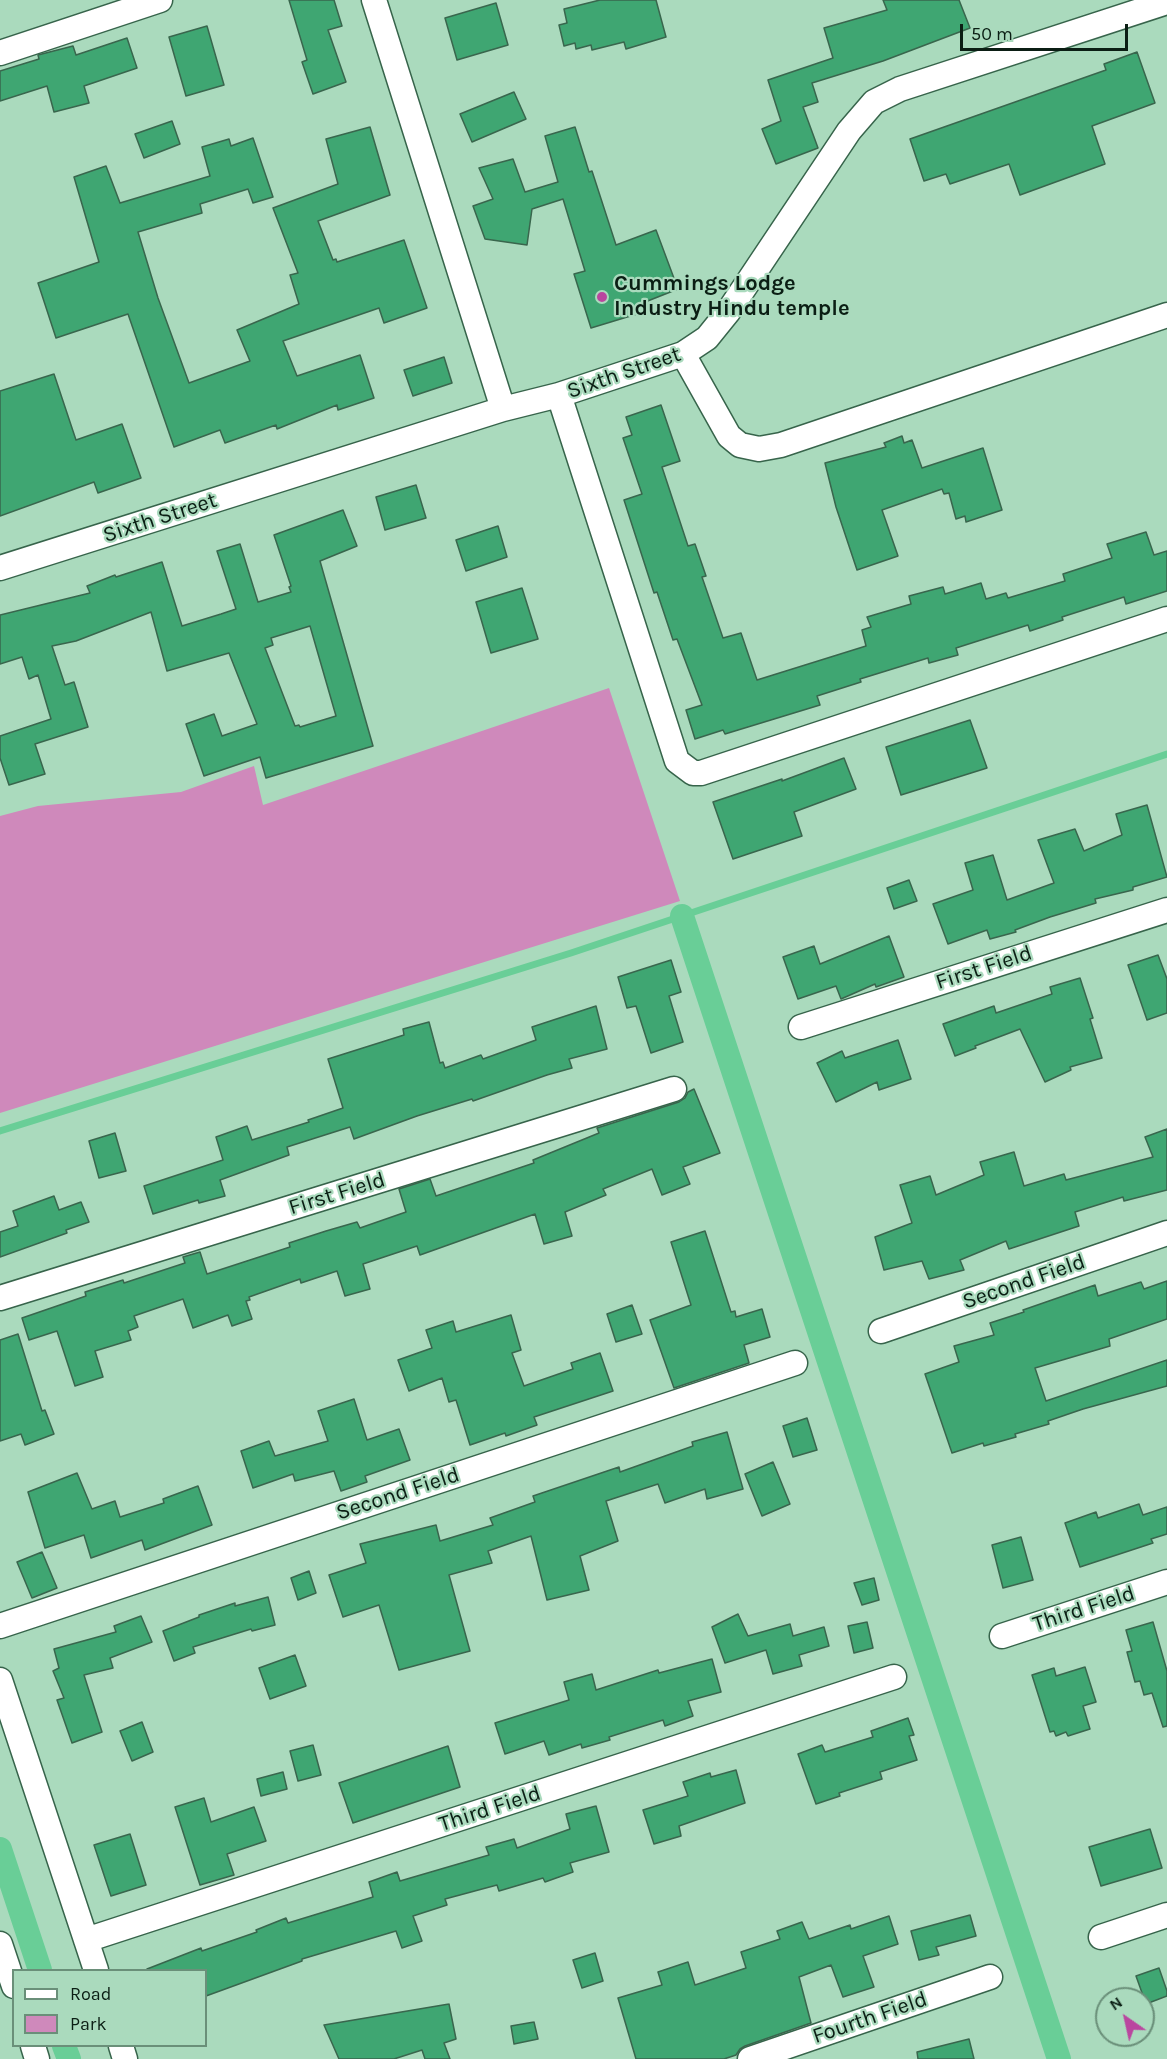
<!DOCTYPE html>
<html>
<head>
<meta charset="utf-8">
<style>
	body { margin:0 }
	#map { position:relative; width:1167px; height:2059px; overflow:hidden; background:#aadabd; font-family:Karla,sans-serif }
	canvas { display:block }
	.legend { position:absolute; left:12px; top:1969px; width:195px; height:78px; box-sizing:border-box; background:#aadabd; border:2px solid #6a8f79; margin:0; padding:8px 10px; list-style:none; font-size:18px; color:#0b1e14 }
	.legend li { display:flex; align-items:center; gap:12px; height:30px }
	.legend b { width:30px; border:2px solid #6a8f79 }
	.north { position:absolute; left:1095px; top:1987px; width:60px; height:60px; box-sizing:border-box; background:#aadabd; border:2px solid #6a8f79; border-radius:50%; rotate:326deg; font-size:16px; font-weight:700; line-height:24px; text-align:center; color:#0b1e14 }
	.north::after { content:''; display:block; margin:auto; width:21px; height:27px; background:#ba469f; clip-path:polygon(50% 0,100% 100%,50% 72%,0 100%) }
	.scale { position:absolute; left:960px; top:24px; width:168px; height:27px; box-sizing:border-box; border:3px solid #0b1e14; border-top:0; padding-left:8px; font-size:18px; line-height:21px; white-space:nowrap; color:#0b1e14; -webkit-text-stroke:4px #aadabd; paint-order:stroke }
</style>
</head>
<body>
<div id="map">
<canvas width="1167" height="2059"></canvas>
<ul class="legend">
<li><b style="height:8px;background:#fff"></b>Road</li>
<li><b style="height:16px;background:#cf89bb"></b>Park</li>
</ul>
<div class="north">N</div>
<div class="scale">50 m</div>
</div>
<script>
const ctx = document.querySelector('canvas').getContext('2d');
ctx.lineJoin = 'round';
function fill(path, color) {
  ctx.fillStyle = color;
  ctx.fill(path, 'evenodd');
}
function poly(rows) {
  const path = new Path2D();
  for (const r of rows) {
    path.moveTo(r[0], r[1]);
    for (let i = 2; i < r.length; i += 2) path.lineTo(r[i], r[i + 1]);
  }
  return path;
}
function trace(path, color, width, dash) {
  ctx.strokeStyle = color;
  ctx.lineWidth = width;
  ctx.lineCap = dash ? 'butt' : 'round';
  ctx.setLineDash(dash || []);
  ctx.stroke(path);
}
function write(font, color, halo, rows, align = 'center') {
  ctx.font = font + ' Karla,sans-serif';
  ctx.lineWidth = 4.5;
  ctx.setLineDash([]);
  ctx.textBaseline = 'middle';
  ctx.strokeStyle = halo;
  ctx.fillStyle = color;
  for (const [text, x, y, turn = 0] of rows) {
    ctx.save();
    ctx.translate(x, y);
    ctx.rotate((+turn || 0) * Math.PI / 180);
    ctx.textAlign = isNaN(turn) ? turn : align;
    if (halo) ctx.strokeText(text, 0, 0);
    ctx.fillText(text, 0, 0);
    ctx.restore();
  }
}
fill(poly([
	[609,688,680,901,0,1113,0,816,38,806,181,792,254,766,263,805]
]), '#cf89bb');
trace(poly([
	[0,1131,571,953,1167,754]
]), '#69ce97', 7);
trace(poly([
	[682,916,1059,2059],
	[0,1849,40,1970],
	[64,2046,69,2059]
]), '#69ce97', 24);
const building = poly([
	[289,0,334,0,342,26,328,30,346,82,313,94,302,62,307,60,289,0],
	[600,0,656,0,666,37,626,49,624,42,592,50,591,45,576,49,575,43,564,46,559,25,567,23,564,9,600,0],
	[883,0,959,0,970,28,883,61,812,83,818,102,803,107,818,148,776,164,762,129,781,121,768,80,833,58,824,28,887,10,883,0],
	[496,3,508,45,457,60,445,18,496,3],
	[207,26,224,85,186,96,169,37,207,26],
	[127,38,137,68,84,86,89,103,54,112,47,86,0,101,0,71,39,59,38,55,73,46,76,55,127,38],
	[1137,52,1155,103,1092,126,1105,164,1020,195,1009,164,950,184,946,174,924,181,910,139,1106,70,1104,64,1137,52],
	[514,92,526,119,472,142,460,114,514,92],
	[172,121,180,144,144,158,135,134,172,121],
	[370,127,390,195,318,221,333,260,336,259,337,262,404,240,427,308,384,323,379,308,283,341,297,376,360,355,374,398,338,410,337,405,277,429,276,425,225,443,220,430,174,447,128,314,56,338,38,283,99,262,74,177,106,166,120,203,210,176,202,147,229,139,231,146,253,138,273,197,253,203,248,189,200,204,202,213,138,232,158,298,189,383,250,361,237,330,299,304,290,275,298,273,273,208,338,184,326,139,370,127],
	[575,127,589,172,592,171,616,245,656,230,678,289,635,306,637,314,591,328,574,274,585,271,563,199,532,209,527,245,485,239,473,206,493,199,479,168,513,159,525,192,558,182,545,136,575,127],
	[444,357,452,383,413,396,404,370,444,357],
	[54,374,76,440,122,424,141,478,98,493,94,482,0,516,0,391,54,374],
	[661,405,680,461,662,467,688,546,695,544,706,576,702,577,723,638,741,633,757,680,866,646,862,630,871,627,867,617,911,604,909,596,943,587,945,594,981,583,986,599,1006,593,1008,598,1065,581,1063,574,1112,558,1107,544,1146,532,1154,555,1167,551,1167,591,1126,604,1124,597,1062,617,1063,620,1030,631,1028,625,956,648,958,655,929,663,928,658,860,679,861,682,817,696,820,705,725,734,723,730,695,739,686,710,702,705,677,639,673,640,657,592,654,593,624,500,642,494,623,438,632,435,626,417,661,405],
	[902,436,904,443,912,440,922,468,983,448,1002,510,966,522,965,516,956,519,949,493,944,494,942,489,882,510,898,556,857,570,836,507,825,463,886,447,884,443,902,436],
	[416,485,426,518,385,530,376,497,416,485],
	[343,510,357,546,320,561,373,746,266,778,260,757,204,776,186,724,214,714,222,736,257,724,229,653,167,671,151,612,76,641,52,646,65,685,74,682,88,727,35,744,45,774,9,785,0,758,0,736,51,719,38,675,29,679,22,657,0,664,0,615,90,593,87,586,115,575,116,577,162,562,182,626,221,614,236,609,217,551,240,544,258,602,291,592,289,587,291,586,274,535,343,510],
	[310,626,336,716,300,727,299,725,295,726,265,648,273,645,271,638,310,626],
	[498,526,507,557,466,571,456,540,498,526],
	[522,588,538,639,491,653,476,602,522,588],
	[970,720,987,768,901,795,886,747,970,720],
	[844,758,856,789,794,812,802,836,733,859,713,802,782,779,782,781,844,758],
	[1147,805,1167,877,1133,887,1133,890,1095,899,1096,903,1050,917,1015,930,1016,932,990,939,987,930,948,944,933,904,973,890,965,863,993,855,1007,900,1054,883,1038,840,1075,829,1084,851,1122,835,1116,814,1147,805],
	[909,880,917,901,894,909,887,888,909,880],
	[889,936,904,977,876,987,875,984,841,999,836,986,798,999,783,957,814,946,820,964,889,936],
	[1158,955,1167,979,1167,1013,1147,1020,1128,965,1158,955],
	[671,960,681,992,669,996,683,1042,651,1053,636,1006,627,1008,618,977,671,960],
	[1080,978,1093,1018,1090,1019,1102,1058,1070,1067,1071,1070,1045,1082,1020,1029,975,1046,976,1048,955,1056,943,1024,994,1006,996,1013,1052,994,1050,987,1080,978],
	[596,1006,607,1049,569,1059,572,1068,547,1075,473,1101,472,1099,417,1116,354,1139,350,1127,287,1147,289,1155,220,1180,225,1196,199,1203,198,1200,153,1214,144,1186,223,1160,216,1137,247,1126,252,1140,309,1122,308,1120,343,1108,328,1059,404,1035,403,1029,429,1022,440,1063,443,1062,445,1068,481,1055,483,1059,536,1040,532,1027,596,1006],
	[898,1040,911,1079,879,1090,877,1082,836,1102,817,1063,842,1051,845,1058,898,1040],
	[694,1089,720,1153,683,1167,690,1184,662,1195,652,1169,603,1189,606,1195,565,1212,572,1236,544,1244,535,1214,420,1255,417,1246,363,1264,370,1289,345,1296,337,1271,301,1283,300,1279,249,1297,250,1300,246,1301,252,1319,232,1326,228,1315,193,1328,183,1299,134,1316,138,1327,128,1331,131,1340,95,1351,103,1377,75,1386,57,1331,29,1340,22,1318,86,1296,85,1292,123,1280,124,1283,185,1263,183,1257,200,1252,207,1274,290,1247,289,1243,326,1231,357,1222,360,1228,406,1212,399,1189,430,1179,436,1196,534,1163,533,1160,599,1133,597,1128,679,1102,685,1098,688,1092,694,1089],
	[1167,1129,1167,1190,1124,1201,1123,1197,1075,1212,1079,1226,1009,1249,1006,1241,960,1260,964,1270,929,1279,922,1261,884,1270,875,1237,912,1223,900,1185,930,1176,936,1195,984,1175,980,1162,1014,1152,1024,1186,1064,1174,1066,1180,1153,1157,1145,1137,1167,1129],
	[115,1133,126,1171,99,1178,89,1141,115,1133],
	[54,1196,59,1210,81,1202,89,1222,66,1230,67,1233,0,1257,0,1232,18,1226,13,1211,54,1196],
	[705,1231,731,1312,735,1311,736,1317,762,1309,770,1337,744,1345,749,1363,674,1388,650,1320,691,1305,671,1242,705,1231],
	[1167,1281,1167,1319,1109,1339,1110,1346,1035,1368,1046,1401,1167,1360,1167,1386,1083,1409,1048,1421,1049,1424,1015,1434,1016,1437,984,1446,983,1443,952,1453,925,1374,959,1362,954,1346,994,1335,990,1323,1024,1312,1023,1310,1095,1285,1098,1296,1141,1282,1144,1289,1167,1281],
	[632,1305,642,1334,616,1342,607,1314,632,1305],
	[511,1315,521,1350,512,1353,524,1386,573,1369,571,1363,600,1353,613,1391,534,1417,537,1425,506,1436,505,1433,470,1445,456,1400,449,1402,442,1378,409,1391,398,1360,432,1348,426,1330,453,1321,456,1332,511,1315],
	[18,1334,42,1411,45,1410,54,1434,25,1445,21,1434,0,1441,0,1340,18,1334],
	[354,1399,367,1440,399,1429,410,1460,365,1476,367,1482,341,1491,334,1471,295,1481,293,1474,253,1488,241,1451,269,1441,275,1456,328,1441,318,1411,354,1399],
	[807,1418,817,1450,793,1457,783,1426,807,1418],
	[727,1432,743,1489,707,1499,705,1489,665,1503,658,1484,606,1501,618,1541,580,1556,589,1590,547,1600,531,1536,488,1551,492,1563,449,1575,470,1651,399,1670,379,1605,343,1617,329,1575,366,1563,360,1544,436,1525,440,1541,493,1525,490,1518,535,1502,533,1496,619,1467,620,1472,693,1446,692,1442,727,1432],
	[773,1462,790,1504,762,1516,745,1474,773,1462],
	[77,1473,92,1509,115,1501,120,1517,164,1503,163,1499,198,1486,212,1525,145,1550,142,1540,91,1558,84,1535,45,1548,28,1492,77,1473],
	[1139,1504,1143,1515,1167,1507,1167,1534,1151,1539,1153,1543,1080,1567,1065,1523,1096,1512,1098,1518,1139,1504],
	[1021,1537,1033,1580,1003,1588,992,1545,1021,1537],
	[42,1552,57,1588,32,1598,17,1562,42,1552],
	[309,1571,316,1593,298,1600,291,1578,309,1571],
	[874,1578,879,1600,862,1605,854,1583,874,1578],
	[268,1597,275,1625,252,1631,251,1629,193,1647,195,1653,174,1661,163,1631,199,1617,199,1615,235,1603,235,1606,268,1597],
	[738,1614,748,1636,790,1624,793,1636,824,1627,829,1646,799,1655,802,1666,773,1674,766,1650,725,1663,712,1627,738,1614],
	[141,1616,152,1642,110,1658,113,1668,84,1675,102,1732,72,1743,57,1700,64,1698,53,1671,59,1668,54,1649,116,1632,114,1626,141,1616],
	[867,1622,873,1648,854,1653,848,1626,867,1622],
	[1153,1622,1167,1671,1167,1726,1163,1727,1152,1693,1144,1695,1140,1681,1135,1682,1127,1652,1132,1651,1126,1630,1153,1622],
	[295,1655,306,1686,270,1699,259,1668,295,1655],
	[712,1659,721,1692,688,1701,693,1716,665,1726,663,1720,609,1737,610,1740,582,1748,581,1744,549,1755,544,1741,505,1754,495,1723,569,1700,564,1682,592,1674,596,1690,658,1670,659,1673,712,1659],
	[1085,1667,1096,1702,1083,1706,1090,1729,1068,1736,1066,1732,1056,1736,1054,1731,1050,1732,1032,1675,1054,1668,1056,1676,1085,1667],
	[908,1718,914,1735,909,1736,917,1760,880,1772,882,1779,839,1793,840,1796,816,1804,798,1754,822,1745,825,1752,873,1737,871,1731,908,1718],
	[142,1722,153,1752,132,1761,120,1731,142,1722],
	[313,1745,321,1775,298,1781,290,1751,313,1745],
	[448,1746,460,1787,353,1823,339,1783,448,1746],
	[736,1770,745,1803,679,1826,681,1836,654,1844,643,1810,688,1796,683,1782,710,1773,711,1777,736,1770],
	[283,1772,287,1789,261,1796,257,1779,283,1772],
	[204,1798,211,1822,254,1807,266,1841,227,1854,234,1875,200,1885,175,1807,204,1798],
	[596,1806,609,1852,570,1863,573,1872,545,1882,543,1878,499,1891,497,1885,445,1899,447,1905,413,1916,422,1941,402,1948,396,1931,302,1959,302,1961,206,1996,206,1971,147,1971,147,1969,201,1948,202,1951,257,1932,256,1930,286,1918,288,1923,373,1897,369,1882,397,1872,400,1881,489,1855,486,1847,514,1839,517,1848,570,1829,566,1814,596,1806],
	[1150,1829,1162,1868,1101,1886,1089,1847,1150,1829],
	[130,1834,146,1885,111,1896,94,1845,130,1834],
	[970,1915,976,1936,936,1947,939,1955,919,1960,911,1931,970,1915],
	[889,1916,898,1944,863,1956,874,1987,843,1997,831,1965,799,1977,811,2023,745,2046,740,2049,736,2055,724,2059,636,2059,618,1998,662,1985,658,1972,688,1962,695,1985,746,1968,741,1952,780,1939,777,1931,802,1922,809,1939,850,1925,851,1929,889,1916],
	[595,1953,603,1981,582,1988,573,1960,595,1953],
	[1159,1968,1167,1991,1167,1996,1146,2004,1136,1976,1159,1968],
	[449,2004,456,2039,444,2043,450,2059,425,2059,422,2050,394,2059,339,2059,324,2025,449,2004],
	[534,2022,538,2039,514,2044,511,2026,534,2022],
	[969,2039,974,2059,918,2059,917,2052,969,2039]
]);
fill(building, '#3fa672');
trace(building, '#39664d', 1.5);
const minor = poly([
	[374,0,503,409],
	[0,53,160,0],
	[683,354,729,436,740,445,759,449,781,445,1167,315],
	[559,395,677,761,693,773,701,773,1167,619],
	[0,568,503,409,559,395,683,354,707,338,728,312,849,131,874,102,900,89,1167,2],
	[801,1027,1167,910],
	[0,1298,674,1089],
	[881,1331,1167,1233],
	[0,1626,795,1363],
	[1002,1636,1167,1582],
	[0,1680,96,1970],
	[1101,1937,1167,1915],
	[86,1940,894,1677],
	[0,1944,14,1986],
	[33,2046,37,2059],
	[121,2046,125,2059],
	[750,2059,990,1977]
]);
trace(minor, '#37644b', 27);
trace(minor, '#fff', 24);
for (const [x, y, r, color] of [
	[602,297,6,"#ba469f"]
]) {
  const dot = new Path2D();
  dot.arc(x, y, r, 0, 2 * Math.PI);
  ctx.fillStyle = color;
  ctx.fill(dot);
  trace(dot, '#aadabd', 2);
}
write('bold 22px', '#0b1e14', '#aadabd', [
	["Cummings Lodge",614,284],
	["Industry Hindu temple",614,309]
], 'left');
write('22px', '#0b1e14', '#aadabd', [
	["Sixth Street",624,373,-19],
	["Sixth Street",160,518,-18],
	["First Field",984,968,-18],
	["First Field",337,1194,-17],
	["Second Field",1024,1282,-19],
	["Second Field",398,1494,-18],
	["Third Field",1084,1609,-18],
	["Third Field",490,1809,-18],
	["Fourth Field",870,2018,-19]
]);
</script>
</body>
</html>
